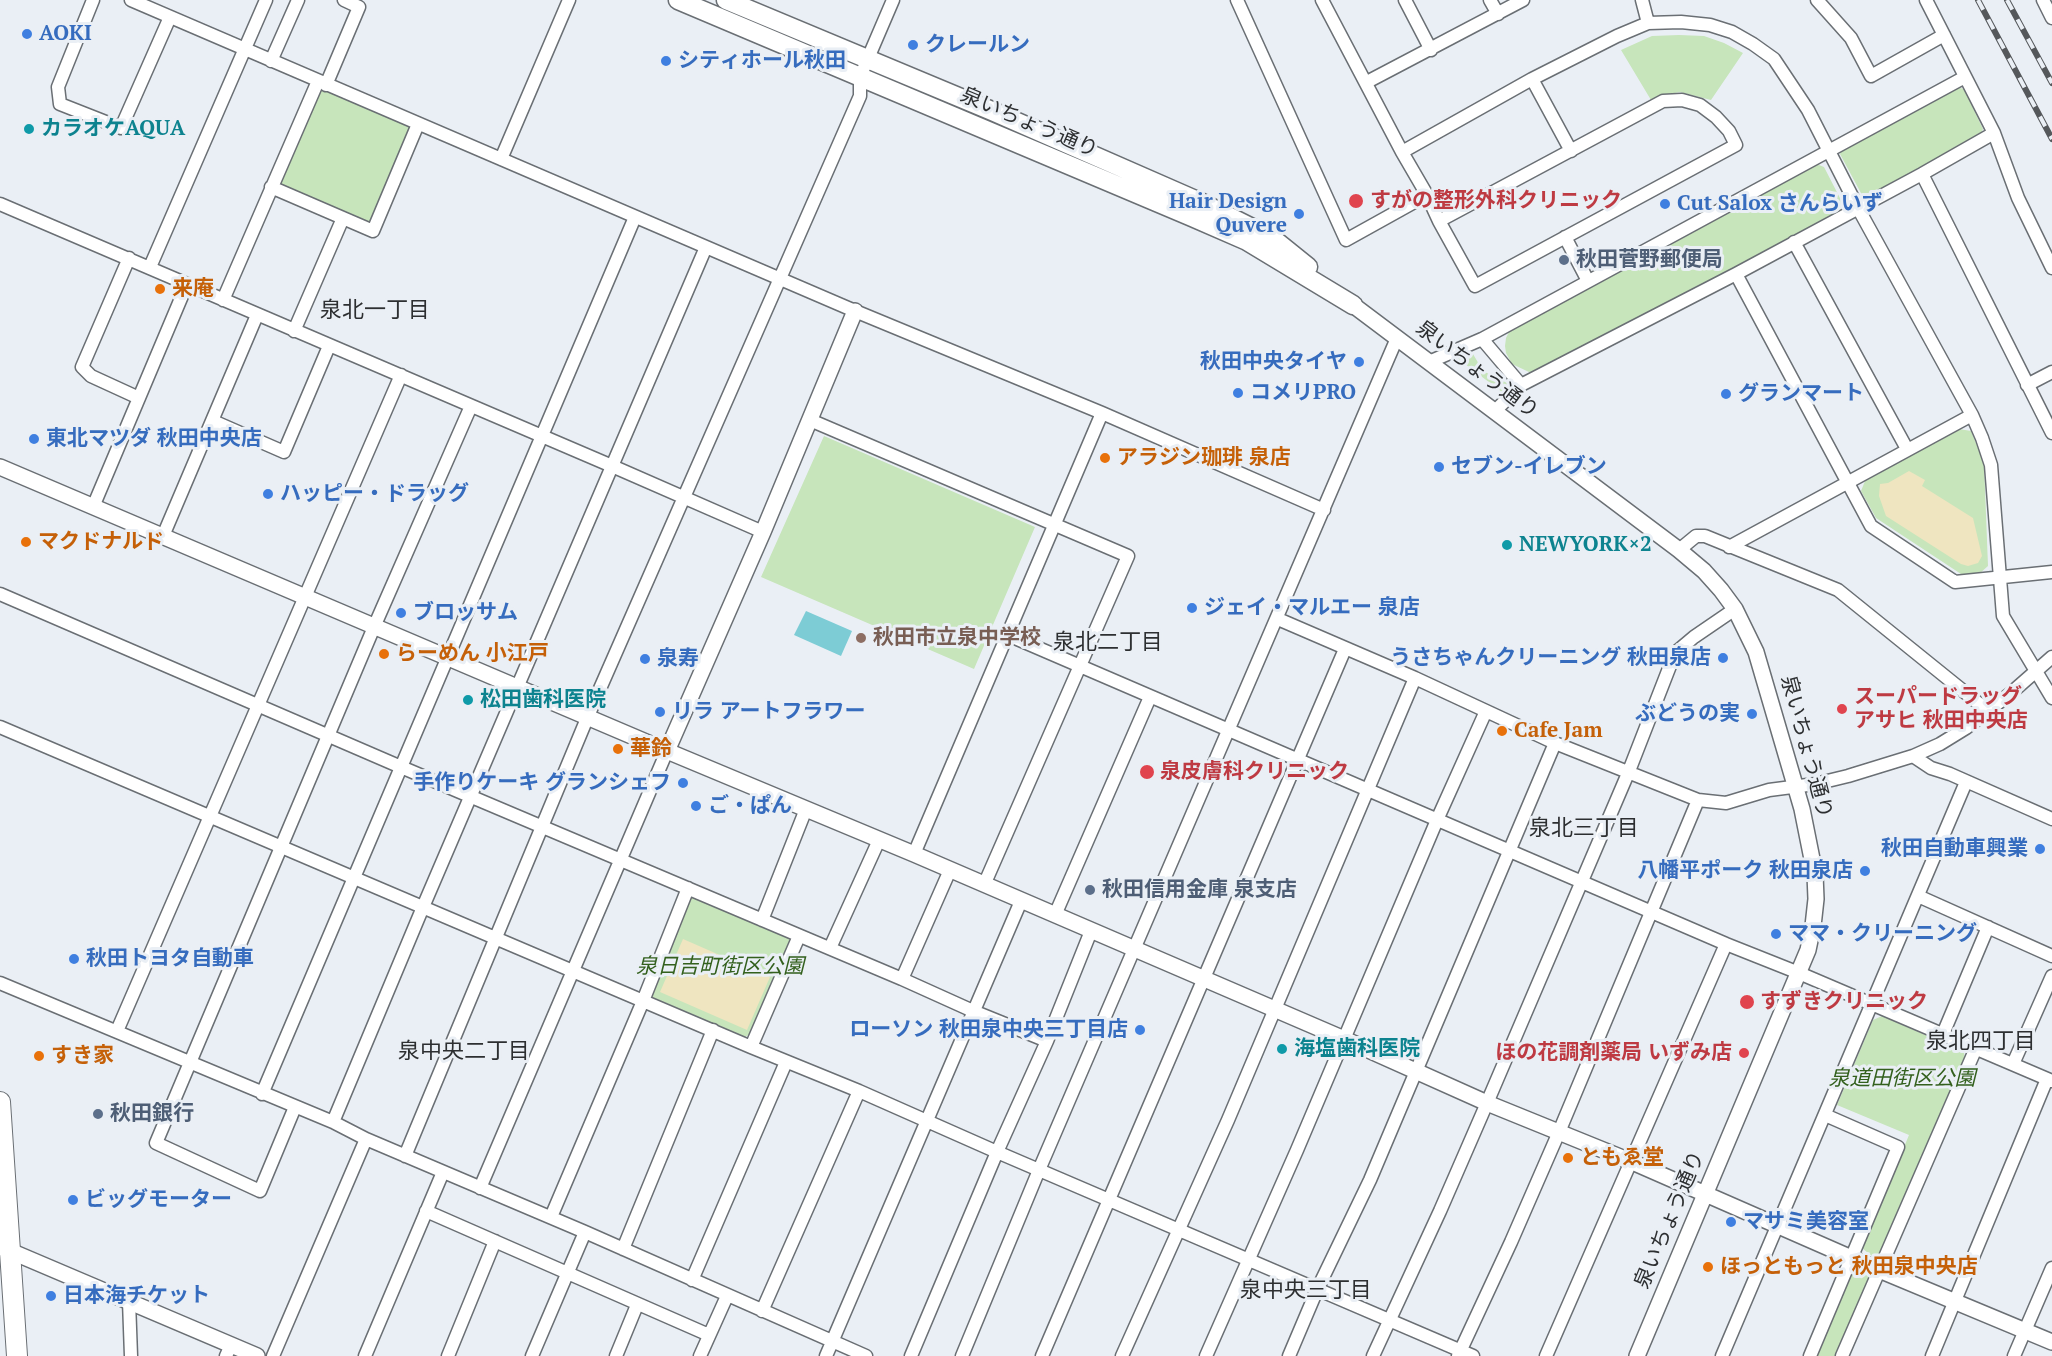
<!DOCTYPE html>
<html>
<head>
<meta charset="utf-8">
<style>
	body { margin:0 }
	canvas { display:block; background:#eaeff5 }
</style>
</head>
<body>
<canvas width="2052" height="1356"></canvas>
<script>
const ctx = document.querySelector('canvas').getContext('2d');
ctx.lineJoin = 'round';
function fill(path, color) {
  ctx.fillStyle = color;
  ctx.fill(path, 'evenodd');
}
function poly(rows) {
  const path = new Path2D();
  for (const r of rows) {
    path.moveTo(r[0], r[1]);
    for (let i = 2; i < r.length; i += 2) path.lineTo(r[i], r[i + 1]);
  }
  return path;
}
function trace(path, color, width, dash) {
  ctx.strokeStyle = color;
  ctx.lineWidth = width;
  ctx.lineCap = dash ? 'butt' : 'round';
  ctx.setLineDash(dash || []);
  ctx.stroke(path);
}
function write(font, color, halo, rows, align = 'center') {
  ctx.font = font + ' "PT Serif","Noto Sans JP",serif';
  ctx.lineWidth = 6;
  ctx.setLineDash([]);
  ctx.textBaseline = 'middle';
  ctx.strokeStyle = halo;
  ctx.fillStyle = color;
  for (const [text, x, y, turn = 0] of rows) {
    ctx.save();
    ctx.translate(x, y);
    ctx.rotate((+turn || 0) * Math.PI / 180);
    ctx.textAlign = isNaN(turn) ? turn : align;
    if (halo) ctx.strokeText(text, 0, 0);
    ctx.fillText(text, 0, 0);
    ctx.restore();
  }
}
fill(poly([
	[1679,35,1704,36,1724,43,1743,53,1711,100,1680,92,1664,95,1651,100,1621,50,1652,36],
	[1957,87,1964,89,1983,129,1980,136,1868,196,1862,195,1840,154,1842,149],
	[324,90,408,126,411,131,371,223,364,223,282,186,279,181,318,91],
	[1814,163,1824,167,1842,202,1839,212,1540,371,1529,372,1512,364,1506,353,1505,346,1506,338,1510,330],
	[1467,351,1473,354,1483,371,1507,383,1508,388,1505,391,1502,392,1457,358,1458,355],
	[1959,429,1971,431,1984,463,1988,566,1979,574,1961,574,1876,518,1861,491,1865,481],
	[824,436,1035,527,974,669,761,577],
	[694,896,789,937,791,943,752,1033,745,1037,652,997,649,991,689,898],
	[1882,1016,1964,1052,1965,1060,1880,1258,1874,1258,1862,1248,1909,1135,1837,1105,1873,1020],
	[1858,1267,1870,1272,1871,1276,1837,1356,1817,1356,1854,1269]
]), '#c7e5bb');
fill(poly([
	[1909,471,1925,480,1922,486,1973,518,1982,556,1978,563,1968,566,1961,564,1886,516,1879,496,1880,484,1888,483],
	[683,939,770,977,747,1030,660,992]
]), '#efe5c0');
fill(poly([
	[806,611,852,631,841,656,794,635]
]), '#7dccd5');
const minor = poly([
	[93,0,58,87,60,104,121,128,170,17],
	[131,0,855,311,1102,413,1324,510],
	[1237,0,1346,240,1427,195],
	[1322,0,1402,152,1427,195,1439,221,1475,286,1736,145,1729,131,1716,117,1700,105,1682,100,1663,101,1439,221],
	[1405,0,1431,50],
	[1490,0,1498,14],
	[1642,0,1648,23],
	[1817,0,1851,38,1871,76,1944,35],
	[1926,0,1994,133,2018,198,2052,268],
	[2043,0,2052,18],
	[271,61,298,0],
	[1532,79,1571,151],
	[1367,82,1523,0],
	[326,85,359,7,344,0],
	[1402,152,1532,79,1617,36,1648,23,1681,22,1710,25,1732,32,1753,44,1774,59,1808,110,1858,208,1972,415,1982,438,1991,465,2003,616,2052,698],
	[501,159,569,0],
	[1922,174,2052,433],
	[271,187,373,231,418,124],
	[0,204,612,466,763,532],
	[1565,237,1588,281],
	[1794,242,1907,449],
	[129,258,82,367,91,376,139,398],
	[150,267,266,0],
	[1736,274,1871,526,1955,582,2052,572],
	[223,300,318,81],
	[294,331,343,218],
	[1482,339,1521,385],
	[1429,362,1482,339,1965,77],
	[2027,385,2052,372],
	[1494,412,1521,385,1736,274,1922,174,1994,133],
	[810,420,1128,556,984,885],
	[213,421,284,452,329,346],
	[93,507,187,284],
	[163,536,257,315],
	[1729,547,1972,415],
	[1679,550,1696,536,1705,536,1838,590,1988,711],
	[0,594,401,767,902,979,973,1011,1047,1041],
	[1278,619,1415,678,1555,743,1698,800,1726,803,1769,790,1815,784,1848,776,1913,756,1931,768,1950,774,2052,819],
	[1008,635,1726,944,1799,973,2052,1081],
	[0,727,751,1047,859,1091,997,1152,1473,1356],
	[1913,756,1940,744,1966,728,2011,693,2052,657],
	[914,854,1102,413],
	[1918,896,2052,956],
	[1055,915,1150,697],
	[762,920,806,809],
	[830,948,879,840],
	[902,979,950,870],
	[0,983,333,1122,366,1139,585,1232,866,1356],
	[117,1031,401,375],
	[1943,1034,1988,927],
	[751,1047,799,936],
	[2013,1064,2052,976],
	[262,1094,635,217],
	[295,1107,260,1191,156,1143,374,627,471,406],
	[333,1122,423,907,706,247],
	[405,1156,588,716,860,96,860,77,893,0],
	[480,1188,667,751],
	[426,1211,709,1335],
	[551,1217,643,1001,688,888],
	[623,1249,713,1030],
	[692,1280,786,1062],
	[129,1301,131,1356],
	[762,1311,859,1091],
	[226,1356,231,1345],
	[273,1356,366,1139],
	[365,1356,443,1172],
	[448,1356,495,1241],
	[532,1356,585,1232],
	[616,1356,637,1305],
	[700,1356,727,1296],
	[826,1356,1021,901],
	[911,1356,997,1152,1047,1041,1091,931],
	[962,1356,1039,1170,1397,338],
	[1042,1356,1345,649],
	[1122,1356,1228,1120,1415,678],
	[1206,1356,1297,1150,1437,820,1486,711],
	[1289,1356,1317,1290,1370,1180,1555,743],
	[1373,1356,1440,1211,1487,1103,1629,771,1675,653,1694,637,1735,609],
	[1458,1356,1511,1242,1559,1132,1698,800],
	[1546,1356,1726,944],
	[1722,1356,1966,782],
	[1810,1356,1898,1147,1825,1115],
	[1842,1356,1976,1048],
	[1932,1356,2047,1079],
	[2014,1356,2052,1268]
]);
const tertiary = poly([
	[1353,305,1679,550,1704,571,1721,590,1735,609,1756,652,1802,809,1815,874,1816,899,1813,926,1808,950,1637,1356],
	[0,467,667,751,914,854,1344,1039,1487,1103,1630,1161,1879,1270,2052,1342],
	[667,751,763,532,855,311],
	[3,1248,257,1356]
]);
const secondary = poly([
	[678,0,1192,217,1247,241,1353,305],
	[726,0,992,111,1200,202,1272,238,1308,267]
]);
const primary = poly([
	[0,1102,17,1356]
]);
trace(minor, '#6a6f74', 15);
trace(tertiary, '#6a6f74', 18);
trace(secondary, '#6a6f74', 21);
trace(primary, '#6a6f74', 22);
trace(minor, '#fff', 12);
trace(tertiary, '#fff', 15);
trace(secondary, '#fff', 18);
trace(primary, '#fff', 20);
const rail = poly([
	[1978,0,2052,139],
	[2007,0,2052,83]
]);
trace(rail, '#55585b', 6);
trace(rail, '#eaeff5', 4, [11]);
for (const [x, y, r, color] of [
	[27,34,6,"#3f7fe0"],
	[913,45,6,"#3f7fe0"],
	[666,61,6,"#3f7fe0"],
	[29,129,6,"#0f9aa8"],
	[1356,201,8,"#e0444e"],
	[1665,204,6,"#3f7fe0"],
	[1299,214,6,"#3f7fe0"],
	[1564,260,6,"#5c6f8a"],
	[160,289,6,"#e8710a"],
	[1359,362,6,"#3f7fe0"],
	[1238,393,6,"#3f7fe0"],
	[1726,394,6,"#3f7fe0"],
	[34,439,6,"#3f7fe0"],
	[1105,458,6,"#e8710a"],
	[1439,467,6,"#3f7fe0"],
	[268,494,6,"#3f7fe0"],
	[26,542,6,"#e8710a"],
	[1507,545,6,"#0f9aa8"],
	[1192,608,6,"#3f7fe0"],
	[401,613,6,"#3f7fe0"],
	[861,638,6,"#8d6e63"],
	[384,654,6,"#e8710a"],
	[1723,658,6,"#3f7fe0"],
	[645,659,6,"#3f7fe0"],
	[468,700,6,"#0f9aa8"],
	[1842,709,6,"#e0444e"],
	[660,712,6,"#3f7fe0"],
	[1752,714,6,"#3f7fe0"],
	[1502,731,6,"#e8710a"],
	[618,749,6,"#e8710a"],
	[1147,772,8,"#e0444e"],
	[683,783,6,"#3f7fe0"],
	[696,806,6,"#3f7fe0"],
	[2040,849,6,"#3f7fe0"],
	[1865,871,6,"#3f7fe0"],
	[1090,890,6,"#5c6f8a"],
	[1776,934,6,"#3f7fe0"],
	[74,959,6,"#3f7fe0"],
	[1747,1002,8,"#e0444e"],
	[1140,1030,6,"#3f7fe0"],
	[1282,1049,6,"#0f9aa8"],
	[1744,1053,6,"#e0444e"],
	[39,1056,6,"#e8710a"],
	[98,1114,6,"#5c6f8a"],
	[1568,1158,6,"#e8710a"],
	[73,1200,6,"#3f7fe0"],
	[1731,1222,6,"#3f7fe0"],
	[1708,1267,6,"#e8710a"],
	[51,1296,6,"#3f7fe0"]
]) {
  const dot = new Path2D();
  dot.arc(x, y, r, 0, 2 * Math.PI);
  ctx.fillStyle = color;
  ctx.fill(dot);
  trace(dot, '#eaeff5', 2);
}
write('bold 21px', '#366cbe', '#eaeff5', [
	["AOKI",39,34],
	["クレールン",925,45],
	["シティホール秋田",678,61],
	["Hair Design",1287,202,"right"],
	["Quvere",1287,226,"right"],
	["Cut Salox さんらいず",1677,204],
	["秋田中央タイヤ",1347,362,"right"],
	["コメリPRO",1250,393],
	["グランマート",1738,394],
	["東北マツダ 秋田中央店",46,439],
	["セブン-イレブン",1451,467],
	["ハッピー・ドラッグ",280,494],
	["ジェイ・マルエー 泉店",1204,608],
	["ブロッサム",413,613],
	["うさちゃんクリーニング 秋田泉店",1711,658,"right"],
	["泉寿",657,659],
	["リラ アートフラワー",672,712],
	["ぶどうの実",1740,714,"right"],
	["手作りケーキ グランシェフ",671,783,"right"],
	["ご・ぱん",708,806],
	["秋田自動車興業",2028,849,"right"],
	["八幡平ポーク 秋田泉店",1853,871,"right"],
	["ママ・クリーニング",1788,934],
	["秋田トヨタ自動車",86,959],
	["ローソン 秋田泉中央三丁目店",1128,1030,"right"],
	["ビッグモーター",85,1200],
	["マサミ美容室",1743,1222],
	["日本海チケット",63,1296]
], 'left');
write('21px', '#2d2f31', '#eaeff5', [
	["泉いちょう通り",1029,123,23],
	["泉いちょう通り",1477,370,37],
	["泉いちょう通り",1806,747,75],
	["泉いちょう通り",1670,1220,-67]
]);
write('bold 21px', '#0d838f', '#eaeff5', [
	["カラオケAQUA",41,129],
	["NEWYORK×2",1519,545],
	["松田歯科医院",480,700],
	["海塩歯科医院",1294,1049]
], 'left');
write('bold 21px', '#be3a42', '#eaeff5', [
	["すがの整形外科クリニック",1370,201],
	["スーパードラッグ",1854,697],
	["アサヒ 秋田中央店",1854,721],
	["泉皮膚科クリニック",1160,772],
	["すずきクリニック",1760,1002],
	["ほの花調剤薬局 いずみ店",1732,1053,"right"]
], 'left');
write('bold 21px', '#4e5e75', '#eaeff5', [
	["秋田菅野郵便局",1576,260],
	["秋田信用金庫 泉支店",1102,890],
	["秋田銀行",110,1114]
], 'left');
write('bold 21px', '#c56008', '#eaeff5', [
	["来庵",172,289],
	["アラジン珈琲 泉店",1117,458],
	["マクドナルド",38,542],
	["らーめん 小江戸",396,654],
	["Cafe Jam",1514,731],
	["華鈴",630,749],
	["すき家",51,1056],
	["ともゑ堂",1580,1158],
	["ほっともっと 秋田泉中央店",1720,1267]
], 'left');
write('bold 21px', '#785e54', '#eaeff5', [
	["秋田市立泉中学校",873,638]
], 'left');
write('italic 21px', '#33601d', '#eaeff5', [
	["泉日吉町街区公園",720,967],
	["泉道田街区公園",1902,1079]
]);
write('22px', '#2d2f31', '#eaeff5', [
	["泉北一丁目",375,311],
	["泉北二丁目",1108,643],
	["泉北三丁目",1584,829],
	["泉北四丁目",1981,1042],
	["泉中央二丁目",464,1052],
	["泉中央三丁目",1306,1291]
]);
</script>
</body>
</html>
